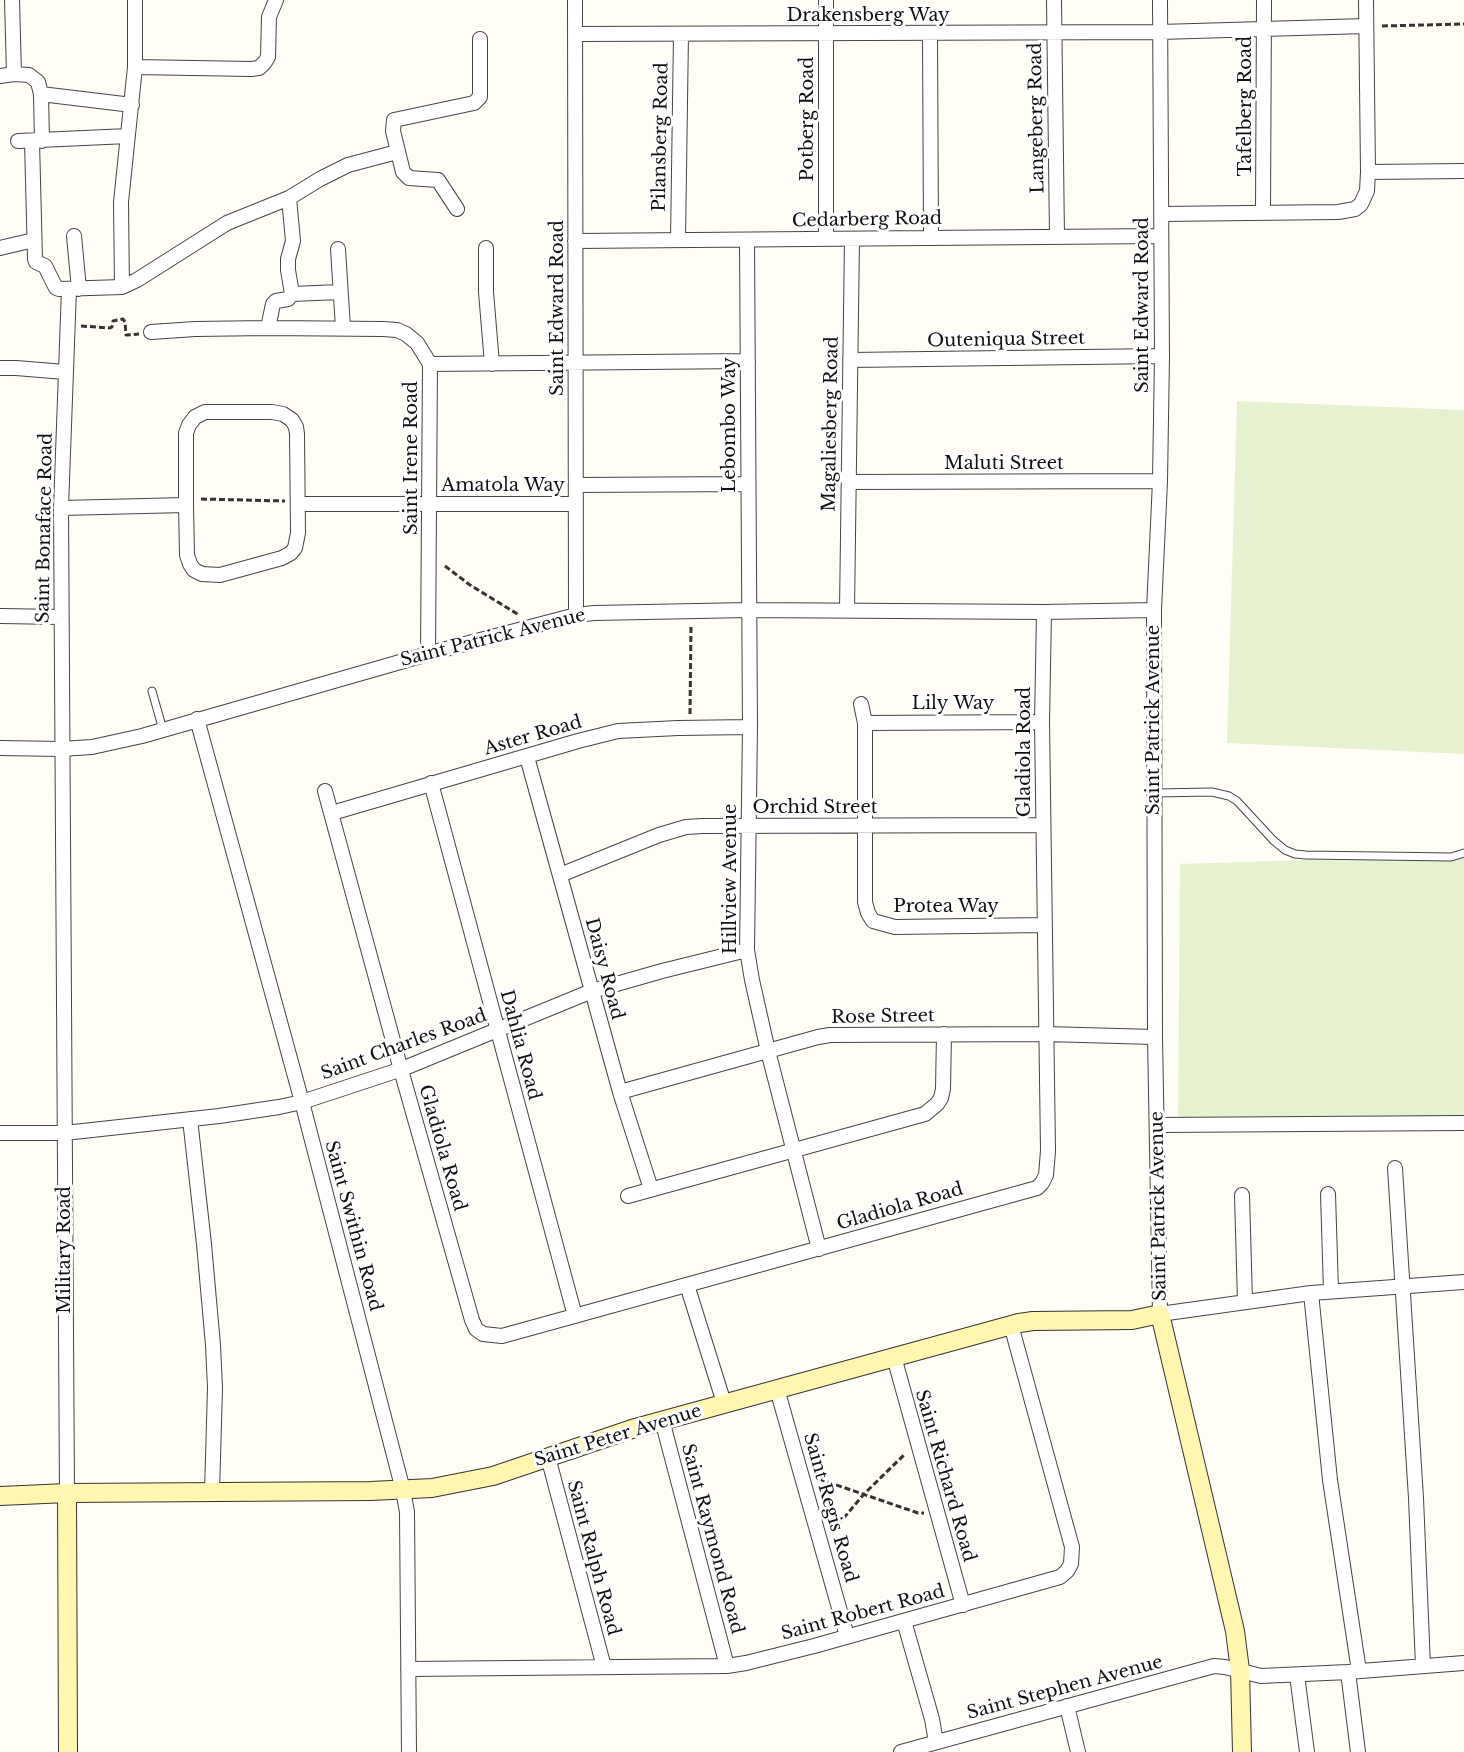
<!DOCTYPE html>
<html>
<head>
<meta charset="utf-8">
<style>
	body { margin:0 }
	canvas { display:block; background:#fffdf5 }
</style>
</head>
<body>
<canvas width="1464" height="1752"></canvas>
<script>
const ctx = document.querySelector('canvas').getContext('2d');
ctx.lineJoin = 'round';
function fill(path, color) {
  ctx.fillStyle = color;
  ctx.fill(path, 'evenodd');
}
function poly(rows) {
  const path = new Path2D();
  for (const r of rows) {
    path.moveTo(r[0], r[1]);
    for (let i = 2; i < r.length; i += 2) path.lineTo(r[i], r[i + 1]);
  }
  return path;
}
function trace(path, color, width, dash) {
  ctx.strokeStyle = color;
  ctx.lineWidth = width;
  ctx.lineCap = dash ? 'butt' : 'round';
  ctx.setLineDash(dash || []);
  ctx.stroke(path);
}
function write(font, color, halo, rows, align = 'center') {
  ctx.font = font + ' "Libre Baskerville",serif';
  ctx.lineWidth = 6;
  ctx.setLineDash([]);
  ctx.textBaseline = 'middle';
  ctx.strokeStyle = halo;
  ctx.fillStyle = color;
  for (const [text, x, y, turn = 0] of rows) {
    ctx.save();
    ctx.translate(x, y);
    ctx.rotate((+turn || 0) * Math.PI / 180);
    ctx.textAlign = isNaN(turn) ? turn : align;
    if (halo) ctx.strokeText(text, 0, 0);
    ctx.fillText(text, 0, 0);
    ctx.restore();
  }
}
fill(poly([
	[1237,401,1464,410,1464,754,1227,743],
	[1464,855,1464,1117,1329,1117,1178,1121,1180,864]
]), '#e6f2cf');
const lane = poly([
	[152,691,163,730],
	[1155,793,1212,792,1229,796,1237,801,1273,840,1285,850,1295,854,1306,855,1451,857,1464,853]
]);
const street = poly([
	[12,0,14,74],
	[575,0,576,615],
	[1054,0,1057,236],
	[1160,0,1162,356,1160,481,1154,610,1155,1037,1160,1314,1311,1293,1464,1282],
	[575,34,1160,32,1366,26],
	[930,34,931,237],
	[135,67,251,69,259,68,265,62,268,57,269,17,276,0],
	[0,76,14,74,29,75,38,82,41,94,42,141],
	[41,94,132,105],
	[18,141,128,136],
	[32,141,35,259,36,262,45,266,56,288,59,289,122,287,137,280,227,223,289,198,320,179,348,165,397,152],
	[1368,172,1464,171],
	[289,198,293,241,288,259,288,270,292,294],
	[457,209,438,180,409,178,403,172,393,131,394,120,474,103,480,97,480,39],
	[1263,212,1264,0],
	[1161,214,1338,212,1355,209,1361,204,1367,191,1368,172,1366,0],
	[74,236,79,289],
	[826,239,826,0],
	[678,240,681,34],
	[747,240,750,727,747,950,752,980,768,1051,819,1249],
	[575,241,1160,236],
	[0,248,34,240],
	[486,248,486,292,492,364],
	[338,249,343,328],
	[122,287,121,202,135,67,135,0],
	[268,328,273,304,276,301,288,299,292,294,340,292],
	[151,332,195,329,268,328,383,329,397,330,406,334,417,343,430,364,428,654],
	[850,360,1162,356],
	[430,364,748,361],
	[0,368,16,368,65,372],
	[849,482,1160,481],
	[576,485,748,484],
	[298,504,576,504],
	[61,508,186,505,186,433,189,425,195,417,205,412,272,412,283,414,292,420,296,427,297,434,298,533,295,548,291,553,282,558,220,575,202,574,194,570,190,564,187,555,186,505],
	[847,610,852,239],
	[0,616,61,617],
	[861,704,865,723,865,902,868,913,873,921,895,927,1044,925],
	[197,719,302,1102,403,1490,407,1512,409,1752],
	[865,723,1042,722],
	[0,748,61,749,92,747,142,736,442,650,576,615,594,613,749,610,1044,612,1154,610],
	[527,757,620,1092,651,1189],
	[431,783,575,1316],
	[325,791,401,1070,472,1320,476,1329,483,1334,502,1336,1037,1188,1042,1183,1046,1175,1048,1151,1042,722,1044,612],
	[332,813,578,741,618,731,678,728,750,727],
	[560,875,659,835,686,827,702,826,1043,825],
	[620,1092,818,1037,830,1035,1045,1034,1155,1037],
	[190,1119,204,1244,213,1345,215,1388,212,1492],
	[1158,1125,1464,1123],
	[0,1133,64,1133,83,1131,219,1116,279,1107,302,1102,402,1069,592,991,662,971,747,950],
	[1395,1168,1416,1498,1423,1666],
	[1328,1194,1331,1291],
	[1242,1195,1245,1302],
	[628,1196,925,1114,937,1104,941,1098,943,1089,944,1034],
	[687,1285,724,1403],
	[1311,1293,1330,1480,1359,1671],
	[894,1357,963,1605],
	[777,1389,847,1636],
	[662,1420,727,1666],
	[548,1457,604,1667],
	[67,1493,61,508,69,289],
	[904,1621,932,1719,936,1742],
	[408,1669,727,1666,746,1663,814,1646,1060,1577,1067,1571,1071,1564,1072,1547,1011,1325],
	[1348,1672,1358,1752],
	[1297,1675,1307,1752],
	[1067,1706,1078,1752],
	[901,1752,1214,1666,1225,1667,1261,1676,1348,1672,1464,1663]
]);
const secondary = poly([
	[67,1493,68,1752],
	[0,1496,67,1493,371,1491,432,1488,493,1476,632,1429,1019,1323,1033,1321,1132,1320,1160,1314,1235,1631,1240,1670,1242,1752]
]);
trace(lane, '#444', 9);
trace(street, '#444', 16);
trace(secondary, '#333', 20);
trace(poly([
	[1382,26,1464,24],
	[81,326,110,328,112,327,113,321,123,319,125,322,126,335,139,334],
	[201,499,285,501],
	[445,566,470,585,519,615],
	[690,714,691,625],
	[819,1479,918,1513,924,1513],
	[832,1532,864,1494,905,1454]
]), '#333', 3, [6, 3]);
trace(lane, '#fff', 7);
trace(street, '#fff', 14);
trace(secondary, '#fff6b0', 18);
write('18px', '#111', '#fff', [
	["Drakensberg Way",868,16],
	["Tafelberg Road",1246,106,-90],
	["Langeberg Road",1037,118,-91],
	["Potberg Road",808,119,-90],
	["Pilansberg Road",661,137,-89],
	["Cedarberg Road",867,220,-1],
	["Saint Edward Road",1143,305,-90],
	["Saint Edward Road",558,308,-90],
	["Outeniqua Street",1006,340,-1],
	["Magaliesberg Road",831,424,-89],
	["Lebombo Way",730,425,-90],
	["Saint Irene Road",412,458,-90],
	["Maluti Street",1004,464],
	["Amatola Way",503,486],
	["Saint Bonaface Road",45,528,-89],
	["Saint Patrick Avenue",493,638,-14],
	["Lily Way",953,704],
	["Saint Patrick Avenue",1154,720,-90],
	["Aster Road",533,736,-16],
	["Gladiola Road",1025,752,-90],
	["Orchid Street",815,808],
	["Hillview Avenue",731,879,-90],
	["Protea Way",946,907],
	["Daisy Road",604,969,75],
	["Rose Street",883,1017,-1],
	["Saint Charles Road",404,1045,-20],
	["Dahlia Road",520,1045,75],
	["Gladiola Road",442,1148,74],
	["Saint Patrick Avenue",1159,1206,-91],
	["Gladiola Road",900,1207,-16],
	["Saint Swithin Road",353,1226,75],
	["Military Road",65,1250,-90],
	["Saint Peter Avenue",618,1436,-17],
	["Saint Richard Road",945,1476,74],
	["Saint Regis Road",830,1508,74],
	["Saint Raymond Road",712,1539,75],
	["Saint Ralph Road",593,1558,75],
	["Saint Robert Road",863,1613,-15],
	["Saint Stephen Avenue",1065,1688,-15]
]);
</script>
</body>
</html>
